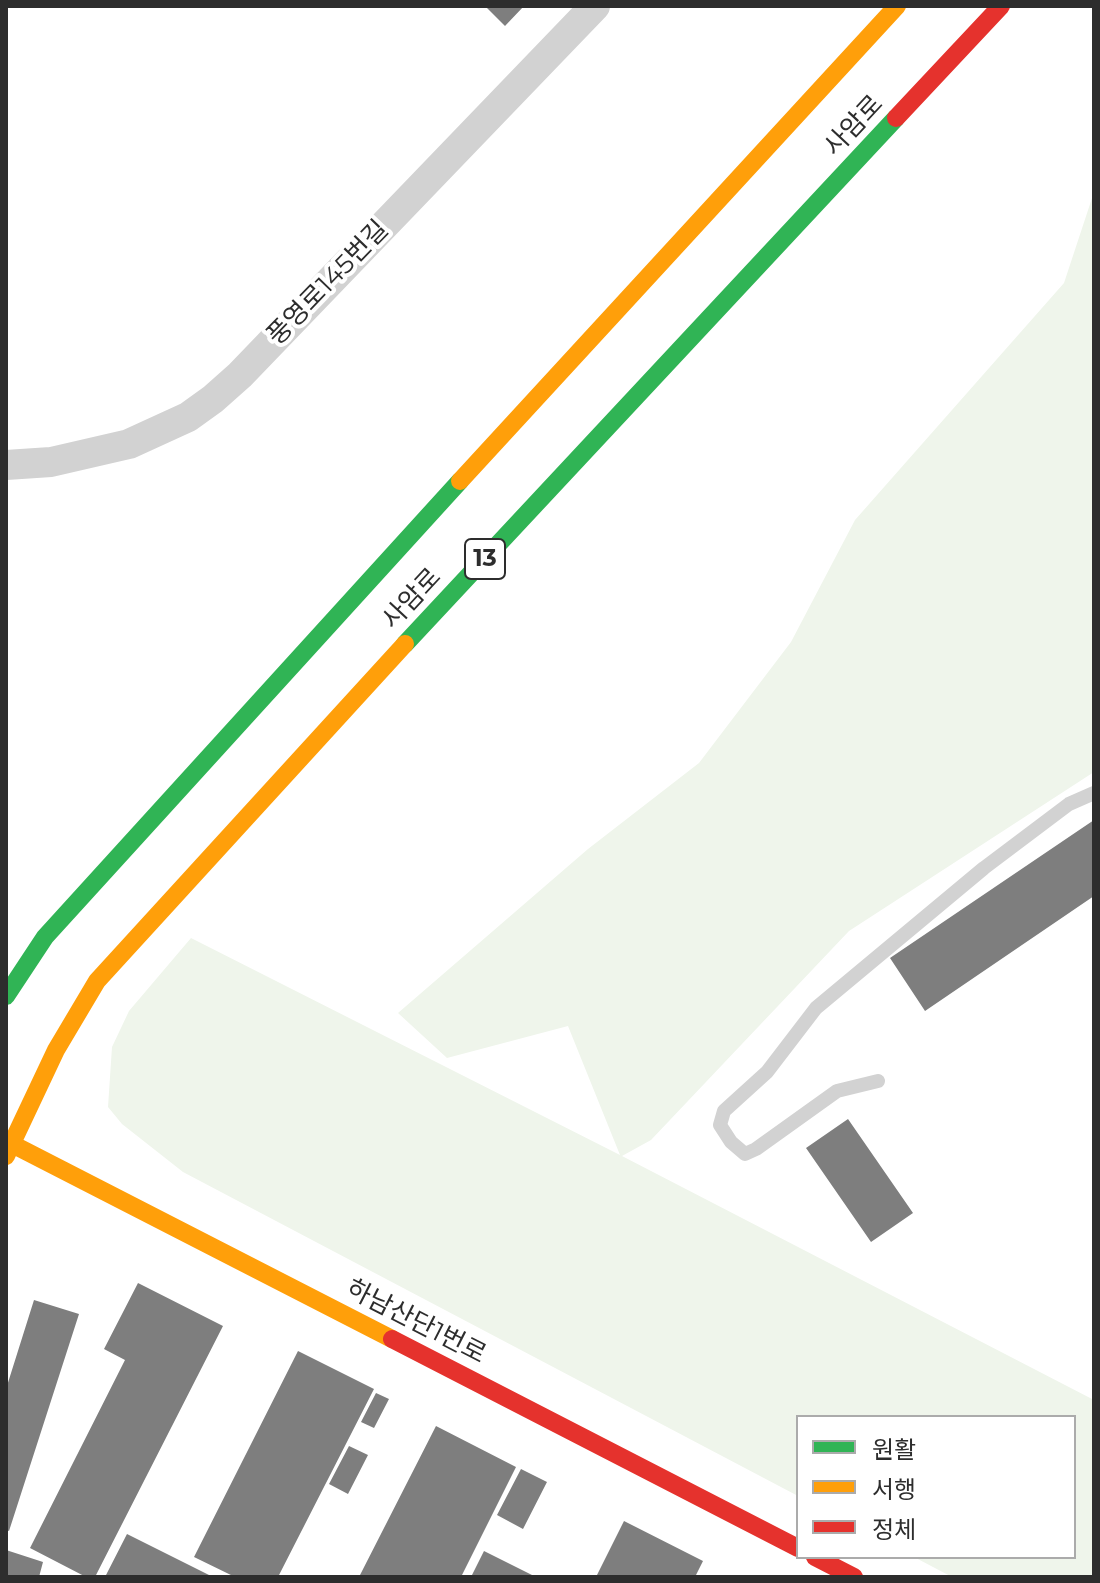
<!DOCTYPE html>
<html>
<head>
<meta charset="utf-8">
<style>
	body { margin:0 }
	#map { position:relative; width:1100px; height:1583px; overflow:hidden; background:#fff; font-family:Montserrat,"Noto Sans KR",sans-serif }
	canvas { display:block }
	.frame { position:absolute; inset:0; border:8px solid #2d2d2d; pointer-events:none }
	.legend { position:absolute; left:796px; top:1415px; width:280px; height:144px; box-sizing:border-box; background:#fff; border:2px solid #ababab; margin:0; padding:10px 14px; list-style:none; font-size:24px; color:#2d2d2d }
	.legend li { display:flex; align-items:center; gap:16px; height:40px }
	.legend b { width:40px; border:2px solid #ababab }
</style>
</head>
<body>
<div id="map">
<canvas width="1100" height="1583"></canvas>
<div class="frame"></div>
<ul class="legend">
<li><b style="height:10px;background:#30b455"></b>원활</li>
<li><b style="height:10px;background:#ff9f0a"></b>서행</li>
<li><b style="height:10px;background:#e5322d"></b>정체</li>
</ul>
</div>
<script>
const ctx = document.querySelector('canvas').getContext('2d');
ctx.lineJoin = 'round';
function fill(path, color) {
  ctx.fillStyle = color;
  ctx.fill(path, 'evenodd');
}
function poly(rows) {
  const path = new Path2D();
  for (const r of rows) {
    path.moveTo(r[0], r[1]);
    for (let i = 2; i < r.length; i += 2) path.lineTo(r[i], r[i + 1]);
  }
  return path;
}
function trace(path, color, width, dash) {
  ctx.strokeStyle = color;
  ctx.lineWidth = width;
  ctx.lineCap = dash ? 'butt' : 'round';
  ctx.setLineDash(dash || []);
  ctx.stroke(path);
}
function write(font, color, halo, rows, align = 'center') {
  ctx.font = font + ' Montserrat,"Noto Sans KR",sans-serif';
  ctx.lineWidth = 8;
  ctx.setLineDash([]);
  ctx.textBaseline = 'middle';
  ctx.strokeStyle = halo;
  ctx.fillStyle = color;
  for (const [text, x, y, turn = 0] of rows) {
    ctx.save();
    ctx.translate(x, y);
    ctx.rotate((+turn || 0) * Math.PI / 180);
    ctx.textAlign = isNaN(turn) ? turn : align;
    if (halo) ctx.strokeText(text, 0, 0);
    ctx.fillText(text, 0, 0);
    ctx.restore();
  }
}
fill(poly([
	[1094,192,1094,772,849,931,651,1140,622,1156,1094,1400,1094,1577,952,1577,914,1557,1074,1557,1074,1417,798,1417,798,1496,183,1172,122,1124,108,1107,112,1047,129,1011,191,938,620,1155,568,1026,447,1058,398,1013,588,849,699,763,791,642,855,520,1064,283]
]), '#eff5eb');
fill(poly([
	[485,6,524,6,505,26],
	[1094,820,1094,896,925,1011,890,958],
	[848,1119,913,1213,871,1242,806,1148],
	[138,1283,223,1326,95,1577,86,1577,30,1548,125,1360,104,1349],
	[34,1300,79,1314,9,1531,6,1530,6,1389],
	[298,1351,374,1389,278,1577,235,1577,194,1557],
	[376,1393,389,1399,374,1428,361,1422],
	[436,1426,516,1467,461,1577,359,1577],
	[349,1446,368,1455,348,1494,329,1484],
	[521,1469,547,1482,523,1529,497,1515],
	[624,1521,703,1561,695,1577,596,1577],
	[127,1534,213,1577,105,1577],
	[6,1550,43,1562,39,1577,6,1577],
	[484,1551,536,1577,471,1577]
]), '#7e7e7e');
trace(poly([
	[878,1081,837,1091,756,1149,745,1154,731,1142,720,1125,724,1111,767,1072,816,1008,984,868,1069,804,1094,793]
]), '#d2d2d2', 14);
trace(poly([
	[6,465,51,462,129,444,188,417,213,399,240,375,595,6]
]), '#d2d2d2', 30);
trace(poly([
	[405,644,896,118],
	[6,996,45,937,460,481]
]), '#30b455', 18);
trace(poly([
	[460,481,897,6],
	[6,1141,392,1339],
	[6,1156,56,1050,97,981,405,644]
]), '#ff9f0a', 18);
trace(poly([
	[896,118,1001,6],
	[392,1339,798,1548],
	[815,1557,854,1577]
]), '#e5322d', 18);
for (const [x, y, w] of [
	[485,559,40]
]) {
  const box = new Path2D();
  box.roundRect(x - w / 2, y - 20, w, 40, 6);
  ctx.fillStyle = '#fff';
  ctx.fill(box);
  trace(box, '#2d2d2d', 2);
}
write('bold 24px', '#2d2d2d', null, [
	["13",485,559]
]);
write('26px', '#2d2d2d', '#fff', [
	["사암로",854,126,-47],
	["풍영로145번길",328,283,-46],
	["사암로",412,599,-47],
	["하남산단1번로",416,1322,27]
]);
</script>
</body>
</html>
